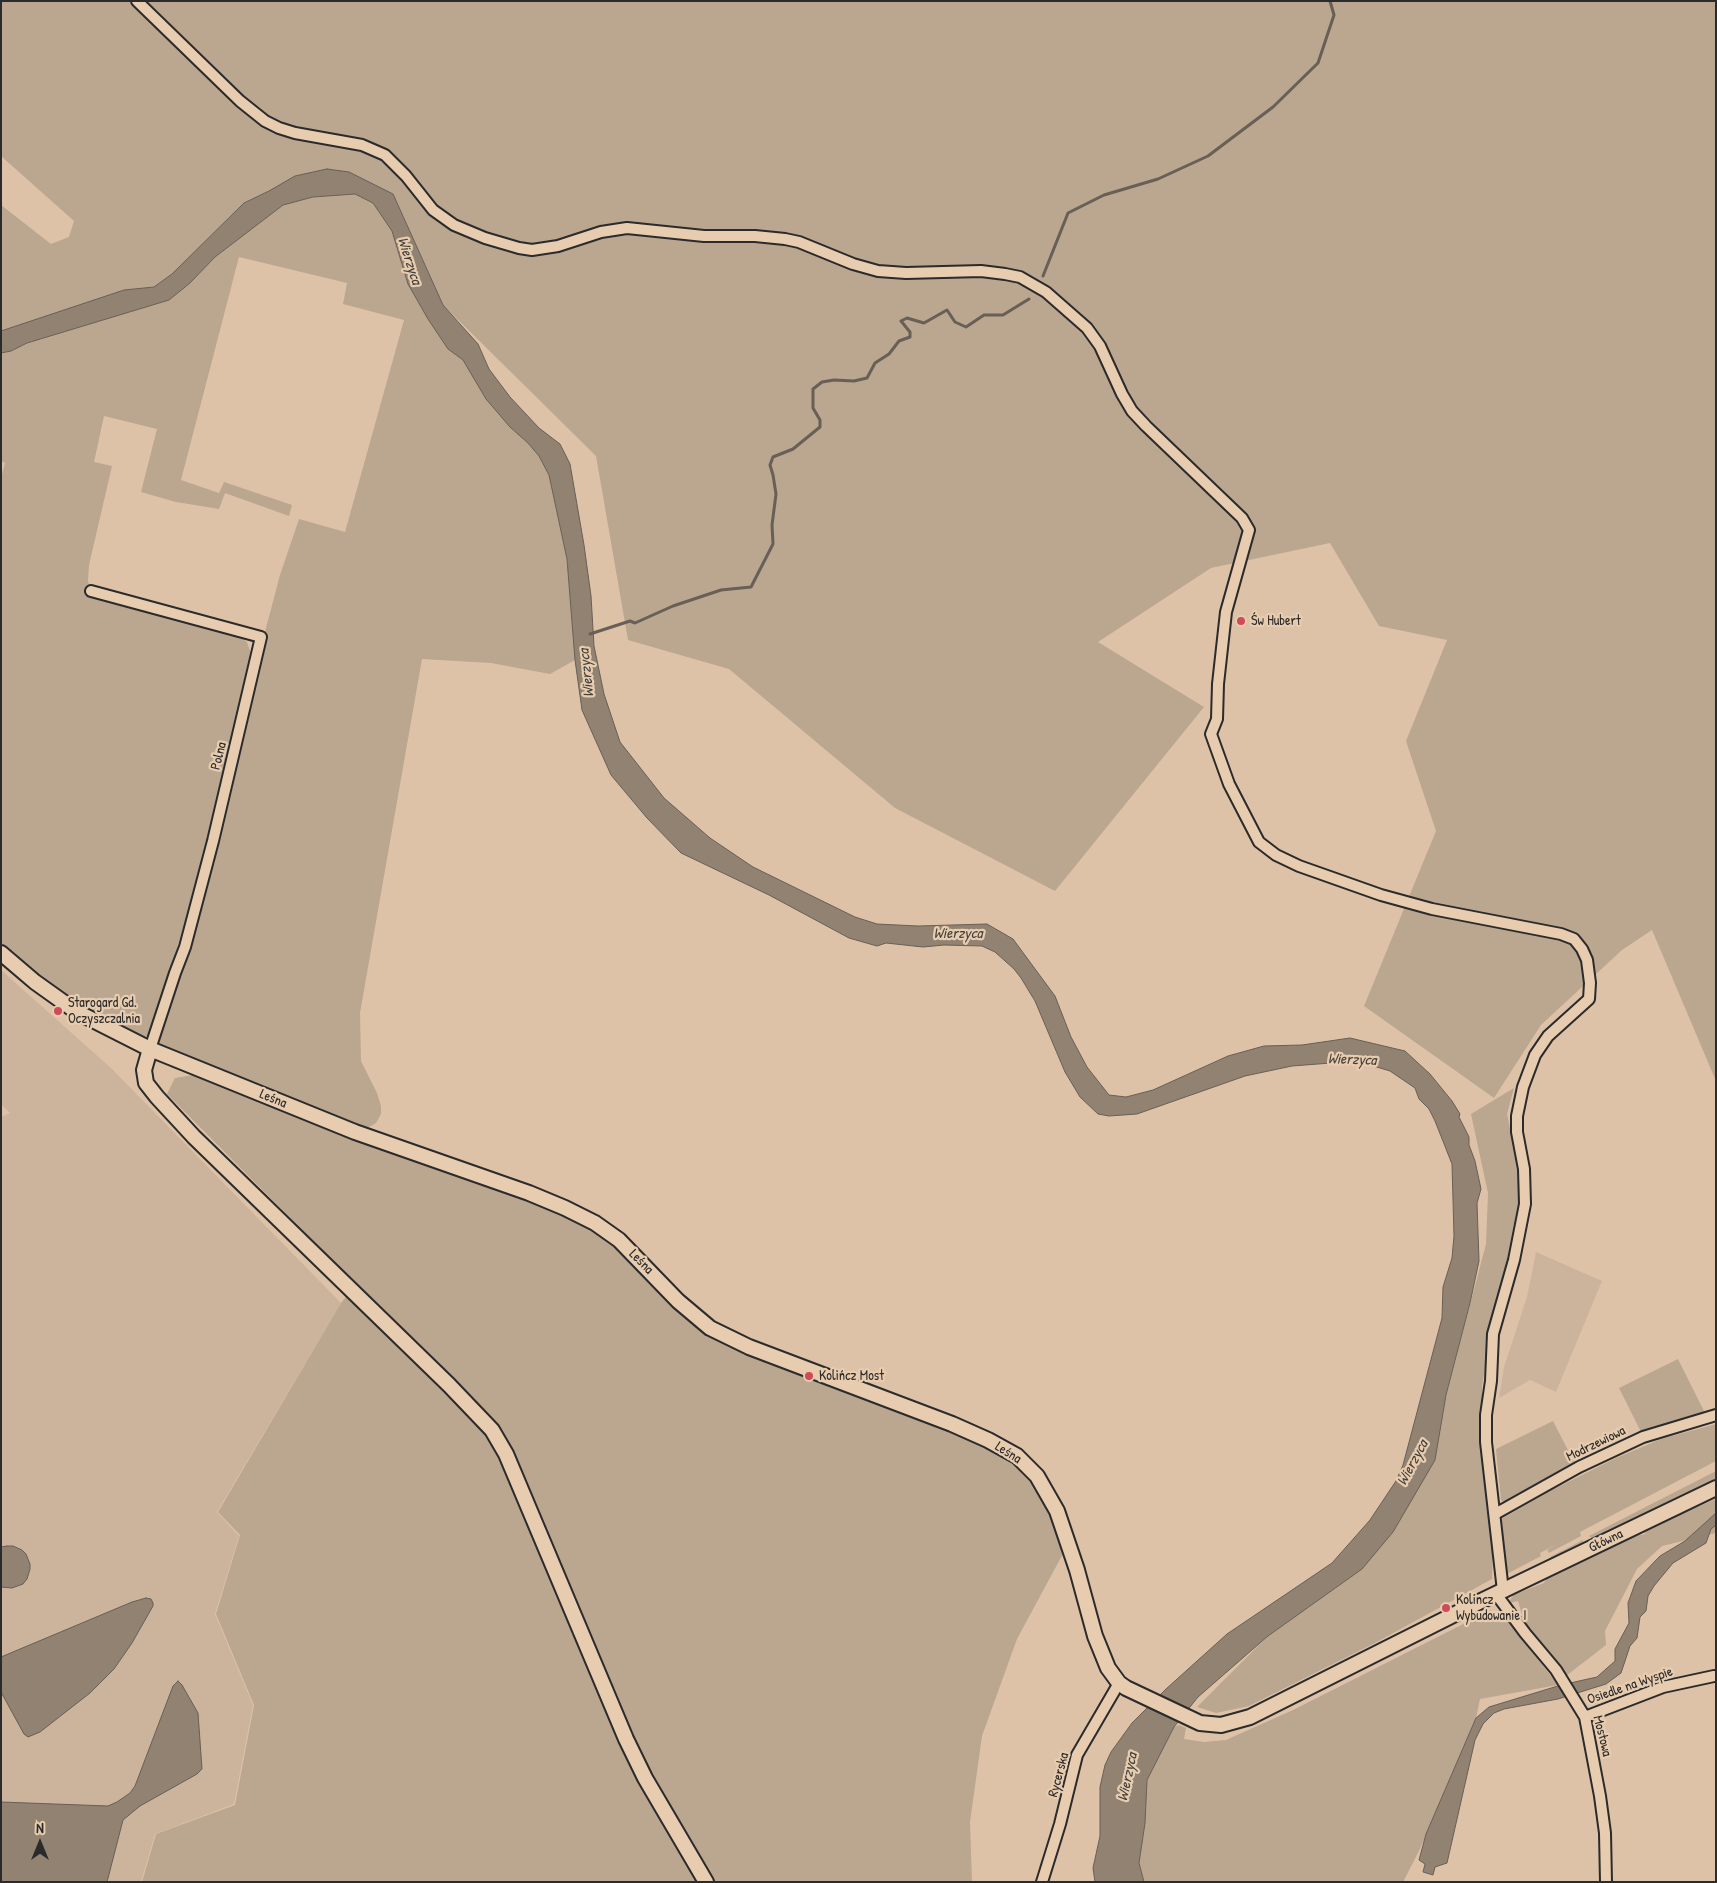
<!DOCTYPE html>
<html>
<head>
<meta charset="utf-8">
<style>
	body { margin:0 }
	#map { position:relative; width:1717px; height:1883px; overflow:hidden; background:#ddc2a7; font-family:"Patrick Hand",sans-serif }
	canvas { display:block }
	.frame { position:absolute; inset:0; border:2px solid #2b2b2b; pointer-events:none }
	.north { position:absolute; left:15px; top:1818px; width:50px; height:50px; -webkit-text-stroke:4px #e8ccaf; paint-order:stroke; rotate:0deg; font-size:14px; font-weight:700; line-height:20px; text-align:center; color:#2b2b2b }
	.north::after { content:''; display:block; margin:auto; width:18px; height:22px; background:#2b2b2b; clip-path:polygon(50% 0,100% 100%,50% 72%,0 100%) }
</style>
</head>
<body>
<div id="map">
<canvas width="1717" height="1883"></canvas>
<div class="frame"></div>
<div class="north">N</div>
</div>
<script>
const ctx = document.querySelector('canvas').getContext('2d');
ctx.lineJoin = 'round';
function fill(path, color) {
  ctx.fillStyle = color;
  ctx.fill(path, 'evenodd');
}
function poly(rows) {
  const path = new Path2D();
  for (const r of rows) {
    path.moveTo(r[0], r[1]);
    for (let i = 2; i < r.length; i += 2) path.lineTo(r[i], r[i + 1]);
  }
  return path;
}
function trace(path, color, width, dash) {
  ctx.strokeStyle = color;
  ctx.lineWidth = width;
  ctx.lineCap = dash ? 'butt' : 'round';
  ctx.setLineDash(dash || []);
  ctx.stroke(path);
}
function write(font, color, halo, rows, align = 'center') {
  ctx.font = font + ' "Patrick Hand",sans-serif';
  ctx.lineWidth = 4.5;
  ctx.setLineDash([]);
  ctx.textBaseline = 'middle';
  ctx.strokeStyle = halo;
  ctx.fillStyle = color;
  for (const [text, x, y, turn = 0] of rows) {
    ctx.save();
    ctx.translate(x, y);
    ctx.rotate((+turn || 0) * Math.PI / 180);
    ctx.textAlign = isNaN(turn) ? turn : align;
    if (halo) ctx.strokeText(text, 0, 0);
    ctx.fillText(text, 0, 0);
    ctx.restore();
  }
}
fill(poly([
	[1,970,111,1068,341,1303,217,1512,239,1536,215,1614,253,1705,234,1804,155,1834,141,1882,1,1882,1,1117,10,1113,1,1104],
	[1536,1252,1602,1281,1556,1392,1530,1380,1499,1398,1504,1367,1527,1297]
]), '#ccb49c');
fill(poly([
	[1,1,1716,1,1716,1081,1652,930,1622,950,1541,1025,1494,1098,1364,1006,1436,831,1406,741,1447,640,1379,626,1330,543,1211,568,1098,642,1204,707,1055,891,895,808,729,669,628,640,596,456,443,305,393,194,269,191,244,203,172,274,154,287,124,290,1,331,1,205,51,244,69,237,74,221,1,156],
	[355,194,373,203,392,231,408,284,448,349,463,360,510,427,528,443,539,456,549,475,567,559,575,660,550,674,491,663,422,659,360,1013,361,1061,377,1093,381,1106,381,1114,376,1123,369,1127,356,1128,158,1048,253,688,265,632,280,575,299,519,345,532,404,320,343,304,347,283,239,257,181,480,219,493,224,482,292,505,289,516,225,493,219,509,176,502,141,492,157,429,104,416,94,462,112,466,89,565,88,581,91,593,234,633,247,642,252,657,204,859,151,1034,142,1038,70,1001,1,947,1,478,5,463,1,461,1,353,11,351,27,343,169,300,190,283,215,257,283,205,313,197],
	[199,1074,516,1194,581,1221,615,1244,688,1318,978,1441,1019,1464,1036,1481,1048,1505,1065,1550,1017,1639,982,1736,970,1822,972,1882,142,1882,156,1834,235,1805,254,1705,216,1614,240,1535,218,1512,341,1303,356,1284,167,1094,175,1078],
	[1514,1088,1507,1114,1517,1160,1521,1194,1516,1229,1495,1309,1482,1386,1482,1424,1494,1508,1492,1579,1375,1643,1249,1706,1216,1713,1197,1707,1268,1636,1362,1569,1435,1460,1445,1400,1486,1244,1488,1193,1471,1114],
	[1678,1359,1705,1413,1641,1432,1619,1388],
	[1553,1421,1574,1462,1504,1502,1501,1500,1496,1449],
	[1716,1424,1716,1461,1580,1532,1581,1536,1549,1553,1547,1550,1557,1544,1540,1553,1541,1556,1505,1575,1500,1518,1503,1518,1554,1489,1614,1459,1661,1439],
	[1716,1471,1716,1483,1607,1535,1603,1533,1595,1541,1589,1536],
	[1716,1499,1716,1533,1662,1546,1637,1569,1605,1631,1606,1645,1566,1676,1525,1625,1518,1601,1509,1603,1513,1595,1544,1583,1550,1573,1620,1538,1646,1534,1642,1531],
	[1583,1540,1583,1546,1552,1560,1550,1557],
	[1491,1610,1494,1616,1501,1613,1558,1685,1480,1699,1476,1718,1419,1851,1403,1882,1144,1882,1139,1863,1144,1829,1147,1780,1174,1727,1179,1725,1186,1728,1184,1739,1204,1742,1226,1740,1293,1710]
]), '#bba690');
const water = poly([
	[327,169,349,172,393,194,443,305,478,344,489,369,510,397,539,428,560,444,570,464,584,545,591,596,594,646,604,694,620,742,664,798,710,838,753,867,855,917,877,924,918,926,987,924,1013,939,1055,996,1071,1037,1087,1067,1109,1095,1126,1097,1153,1090,1228,1056,1264,1046,1302,1045,1350,1038,1405,1051,1430,1074,1452,1101,1460,1114,1459,1117,1469,1137,1469,1145,1475,1161,1481,1189,1477,1203,1479,1261,1470,1303,1446,1395,1435,1460,1393,1532,1362,1569,1268,1636,1198,1697,1174,1727,1147,1780,1145,1823,1139,1863,1144,1882,1095,1882,1093,1868,1100,1836,1100,1787,1105,1765,1111,1752,1132,1723,1166,1689,1227,1634,1332,1563,1370,1520,1396,1481,1403,1465,1442,1318,1443,1287,1452,1258,1454,1236,1452,1164,1435,1121,1429,1109,1419,1099,1415,1088,1390,1071,1357,1061,1292,1066,1245,1076,1137,1114,1109,1116,1098,1114,1080,1097,1065,1072,1035,1001,1021,978,1014,969,995,952,982,946,944,945,923,947,886,943,877,946,849,938,769,895,681,853,647,818,611,775,582,710,575,660,567,559,549,475,539,456,528,443,510,427,486,399,463,360,448,349,428,319,408,284,392,231,373,203,355,194,313,197,283,205,215,257,190,283,169,300,27,343,11,351,1,353,1,331,124,290,154,287,172,274,244,203,269,191,295,176,327,169],
	[1716,1513,1716,1525,1711,1529,1706,1543,1673,1563,1654,1586,1648,1596,1646,1611,1640,1617,1637,1638,1630,1646,1621,1673,1606,1684,1558,1699,1504,1709,1494,1713,1483,1724,1475,1740,1447,1863,1435,1867,1433,1875,1423,1872,1425,1864,1419,1860,1426,1834,1476,1718,1489,1707,1561,1685,1597,1677,1615,1661,1615,1649,1629,1623,1628,1603,1636,1581,1660,1556,1685,1541,1716,1513],
	[7,1546,13,1546,22,1550,26,1554,30,1564,30,1569,27,1579,23,1584,12,1588,1,1587,1,1547,7,1546],
	[146,1598,151,1599,153,1603,153,1606,132,1643,114,1669,90,1693,40,1732,28,1737,24,1734,1,1692,1,1657,132,1602,146,1598],
	[178,1681,182,1685,198,1713,202,1769,197,1774,140,1806,123,1820,107,1882,1,1882,1,1802,108,1806,117,1802,130,1793,135,1786,173,1686,178,1681]
]);
fill(water, '#918272');
trace(water, '#685f56', 1);
trace(poly([
	[1043,276,1068,213,1104,195,1158,179,1208,156,1273,107,1318,63,1334,15,1330,1],
	[590,634,630,621,635,623,673,606,721,590,751,587,773,544,772,525,776,494,773,475,770,465,773,457,793,449,820,427,820,420,813,408,813,389,822,382,834,380,854,381,867,378,875,363,889,354,899,341,910,337,910,332,901,321,907,318,924,323,947,310,955,322,966,327,984,315,1003,315,1029,299]
]), '#685f56', 3);
const street = poly([
	[137,1,240,101,265,121,279,128,295,133,362,145,385,155,406,176,433,210,454,225,485,238,519,248,532,250,558,246,601,232,627,228,704,236,755,236,785,239,799,242,853,264,878,271,906,273,981,271,1005,274,1020,277,1046,292,1087,328,1100,346,1122,394,1132,411,1146,426,1242,518,1249,530,1226,612,1218,684,1217,719,1211,734,1229,784,1259,842,1276,855,1299,866,1381,895,1432,909,1561,934,1574,939,1582,949,1587,960,1590,983,1589,999,1548,1036,1535,1055,1523,1087,1517,1116,1517,1132,1524,1169,1525,1204,1514,1260,1493,1334,1491,1381,1486,1415,1486,1442,1503,1591],
	[91,591,261,637,213,841,185,947,175,973,150,1049],
	[1495,1514,1579,1467,1643,1437,1716,1415],
	[1496,1594,1525,1633,1556,1670,1585,1717,1600,1796,1605,1833,1606,1882],
	[1585,1717,1663,1687,1714,1676],
	[1042,1882,1060,1824,1077,1755,1119,1683]
]);
const secondary = poly([
	[1,953,35,982,77,1012,150,1049,355,1132,529,1193,565,1208,595,1223,619,1240,678,1301,710,1328,749,1347,952,1424,988,1440,1017,1456,1037,1476,1057,1511,1077,1570,1095,1636,1108,1668,1119,1683,1126,1688,1200,1723,1221,1725,1250,1717,1479,1602,1716,1488],
	[150,1049,144,1070,146,1083,157,1097,194,1137,449,1385,492,1430,506,1454,626,1739,645,1778,706,1882]
]);
trace(street, '#2b2b2b', 14);
trace(secondary, '#2b2b2b', 18);
trace(street, '#e8ccaf', 10);
trace(secondary, '#e8ccaf', 14);
for (const [x, y, r, color] of [
	[1241,621,5,"#d1495b"],
	[58,1011,5,"#d1495b"],
	[809,1376,5,"#d1495b"],
	[1446,1608,5,"#d1495b"]
]) {
  const dot = new Path2D();
  dot.arc(x, y, r, 0, 2 * Math.PI);
  ctx.fillStyle = color;
  ctx.fill(dot);
  trace(dot, '#e8ccaf', 2);
}
write('14px', '#2b2b2b', '#e8ccaf', [
	["Św Hubert",1251,621],
	["Starogard Gd.",68,1003],
	["Oczyszczalnia",68,1019],
	["Kolińcz Most",819,1376],
	["Kolincz",1456,1600],
	["Wybudowanie I",1456,1616]
], 'left');
write('14px', '#2b2b2b', '#e8ccaf', [
	["Polna",219,756,-76],
	["Leśna",273,1099,22],
	["Leśna",641,1262,45],
	["Modrzewiowa",1596,1444,-26],
	["Leśna",1008,1453,32],
	["Główna",1606,1541,-26],
	["Osiedle na Wyspie",1630,1686,-19],
	["Mostowa",1602,1736,76],
	["Rycerska",1059,1775,-75]
]);
write('italic 15px', '#44413d', '#e8ccaf', [
	["Wierzyca",409,261,72],
	["Wierzyca",587,673,-96],
	["Wierzyca",958,934],
	["Wierzyca",1352,1060,2],
	["Wierzyca",1413,1463,-62],
	["Wierzyca",1128,1777,-78]
]);
</script>
</body>
</html>
